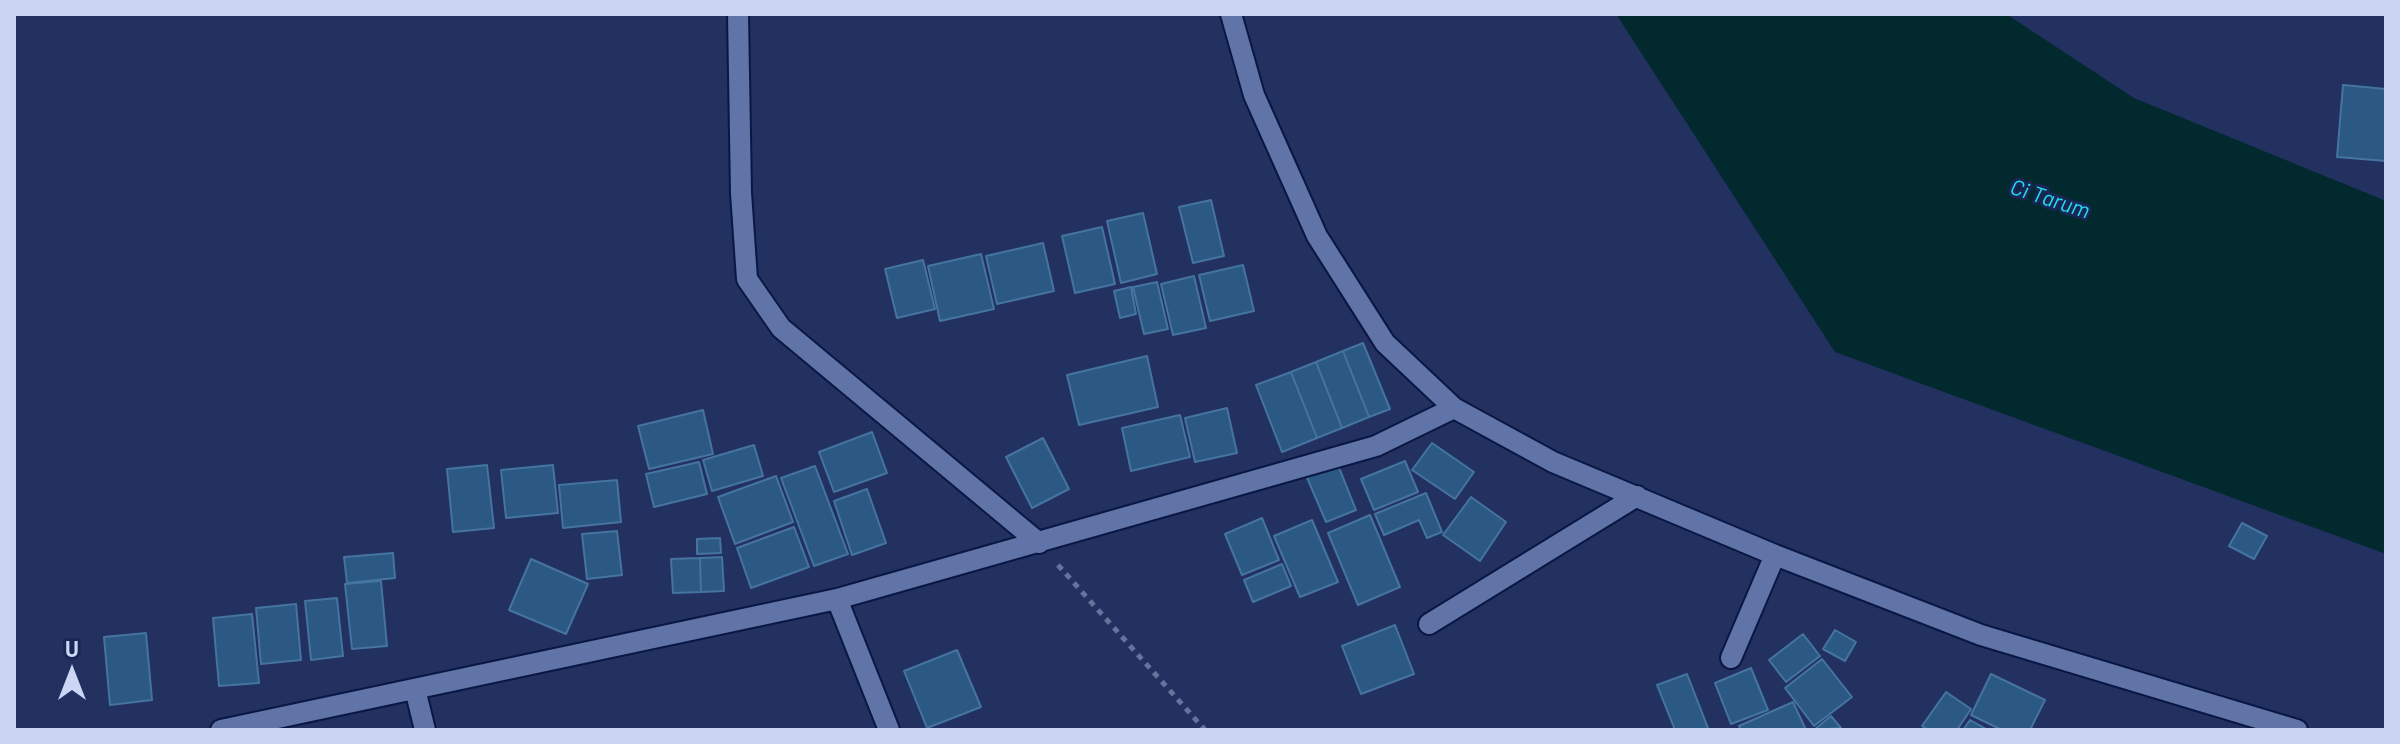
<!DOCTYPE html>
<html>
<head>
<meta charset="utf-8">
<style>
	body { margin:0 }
	#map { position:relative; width:2400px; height:744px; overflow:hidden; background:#223160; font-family:Barlow,sans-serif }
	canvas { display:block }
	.frame { position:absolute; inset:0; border:16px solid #cad6f3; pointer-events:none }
	.north { position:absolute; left:32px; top:632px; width:80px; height:80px; -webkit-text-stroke:6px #182754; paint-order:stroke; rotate:0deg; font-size:22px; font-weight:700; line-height:32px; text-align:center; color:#cad6f3 }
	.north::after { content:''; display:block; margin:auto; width:28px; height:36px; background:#cad6f3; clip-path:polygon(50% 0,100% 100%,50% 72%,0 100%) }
</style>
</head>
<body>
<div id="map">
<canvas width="2400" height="744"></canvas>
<div class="frame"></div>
<div class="north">U</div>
</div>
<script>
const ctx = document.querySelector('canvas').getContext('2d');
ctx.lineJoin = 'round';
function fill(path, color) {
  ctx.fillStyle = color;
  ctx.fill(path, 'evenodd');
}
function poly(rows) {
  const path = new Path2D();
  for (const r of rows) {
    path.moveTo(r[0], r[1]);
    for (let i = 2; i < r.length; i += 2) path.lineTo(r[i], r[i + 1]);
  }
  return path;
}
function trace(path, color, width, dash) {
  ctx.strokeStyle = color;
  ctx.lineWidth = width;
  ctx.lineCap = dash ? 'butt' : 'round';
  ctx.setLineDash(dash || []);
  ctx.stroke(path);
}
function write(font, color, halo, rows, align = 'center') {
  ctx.font = font + ' Barlow,sans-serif';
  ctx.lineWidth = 6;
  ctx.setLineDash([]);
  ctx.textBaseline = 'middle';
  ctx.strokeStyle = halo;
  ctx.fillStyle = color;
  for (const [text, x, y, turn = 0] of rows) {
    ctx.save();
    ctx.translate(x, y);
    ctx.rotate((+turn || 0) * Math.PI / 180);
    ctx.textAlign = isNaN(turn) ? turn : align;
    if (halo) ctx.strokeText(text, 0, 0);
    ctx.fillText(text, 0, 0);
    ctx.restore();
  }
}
fill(poly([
	[1616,14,2006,14,2134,98,2386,201,2386,554,1835,352]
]), '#01292e');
const building = poly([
	[2343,85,2386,89,2386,161,2337,157,2343,85],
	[1211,200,1224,256,1193,263,1179,207,1211,200],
	[1143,213,1157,274,1121,283,1107,221,1143,213],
	[1102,227,1115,284,1075,293,1062,236,1102,227],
	[1043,243,1054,291,997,304,986,256,1043,243],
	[981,254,994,309,940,321,928,266,981,254],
	[923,260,935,309,897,318,885,269,923,260],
	[1243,265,1254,311,1210,321,1199,275,1243,265],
	[1194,276,1206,328,1173,335,1161,284,1194,276],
	[1157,282,1168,329,1144,334,1133,287,1157,282],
	[1131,287,1136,314,1120,318,1114,291,1131,287],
	[1363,343,1390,409,1369,417,1343,351,1363,343],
	[1343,351,1369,417,1342,428,1316,362,1343,351],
	[1147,356,1158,407,1079,425,1067,375,1147,356],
	[1316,362,1342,428,1317,438,1291,372,1316,362],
	[1291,372,1317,438,1282,452,1256,385,1291,372],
	[1227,408,1237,453,1195,462,1185,418,1227,408],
	[703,410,713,454,649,469,638,426,703,410],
	[1180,415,1190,457,1131,471,1122,428,1180,415],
	[872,432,887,473,834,492,819,452,872,432],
	[1043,438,1069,489,1032,508,1006,457,1043,438],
	[1432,443,1474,472,1455,499,1412,470,1432,443],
	[754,445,763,476,712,491,703,460,754,445],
	[1336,460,1356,510,1326,522,1305,473,1336,460],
	[1405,461,1418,492,1374,510,1361,479,1405,461],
	[699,462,707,494,654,507,646,474,699,462],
	[487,465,494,528,453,532,447,469,487,465],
	[553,465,558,513,506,518,501,470,553,465],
	[815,466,848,554,814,566,781,478,815,466],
	[776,476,793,522,735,544,718,497,776,476],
	[617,480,621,522,563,528,559,485,617,480],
	[867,489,886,543,852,555,834,501,867,489],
	[1426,493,1442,532,1427,538,1419,520,1384,535,1375,514,1426,493],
	[1471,497,1506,522,1480,561,1443,535,1471,497],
	[1370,515,1400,587,1358,605,1328,533,1370,515],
	[1262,518,1279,560,1242,575,1225,534,1262,518],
	[1312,520,1338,582,1300,597,1274,536,1312,520],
	[2242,523,2267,536,2254,559,2229,546,2242,523],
	[794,527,809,567,751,588,737,548,794,527],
	[617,531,622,575,587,579,582,534,617,531],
	[720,538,721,553,697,554,697,539,720,538],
	[393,553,395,578,347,583,344,557,393,553],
	[722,557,724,591,701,592,700,558,722,557],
	[700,558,701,592,673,593,671,559,700,558],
	[531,559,588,584,566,634,509,610,531,559],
	[1282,564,1291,586,1253,602,1244,580,1282,564],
	[381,581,387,646,352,649,345,584,381,581],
	[337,598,343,656,311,660,305,601,337,598],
	[296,604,301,660,261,664,256,608,296,604],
	[252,614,259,683,219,686,213,618,252,614],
	[1395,625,1414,674,1361,694,1342,646,1395,625],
	[1835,630,1856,642,1845,661,1823,649,1835,630],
	[146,633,152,700,110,705,104,637,146,633],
	[1803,634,1820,656,1786,682,1769,660,1803,634],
	[957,650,981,707,927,728,904,671,957,650],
	[1822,659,1852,697,1814,726,1785,688,1822,659],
	[1751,668,1768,710,1731,724,1715,683,1751,668],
	[1687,674,1708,728,1702,730,1675,730,1657,685,1687,674],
	[1991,674,2045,700,2030,730,2002,730,1971,715,1991,674],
	[1946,692,1971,709,1957,730,1928,730,1922,726,1946,692],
	[1793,702,1806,730,1741,730,1739,726,1793,702],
	[1831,716,1841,728,1814,730,1831,716],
	[1970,720,1988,730,1963,730,1970,720]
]);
fill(building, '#2b5983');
trace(building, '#4574a0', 2);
const minor = poly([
	[738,14,741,193,747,279,781,328,1039,543],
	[1231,14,1254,95,1317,236,1385,343,1454,408,1553,462,1775,555,1981,635,2297,730],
	[837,599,889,730],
	[1429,624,1637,496],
	[1731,658,1775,555],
	[415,689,425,730],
	[221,730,837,599,1376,446,1454,408]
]);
trace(minor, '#0b1743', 24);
trace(poly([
	[1058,565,1205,730]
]), '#66749c', 5, [6, 6]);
trace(minor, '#6074a8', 20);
write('italic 22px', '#21def4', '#182754', [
	["Ci Tarum",2050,199,18]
]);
</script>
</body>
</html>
